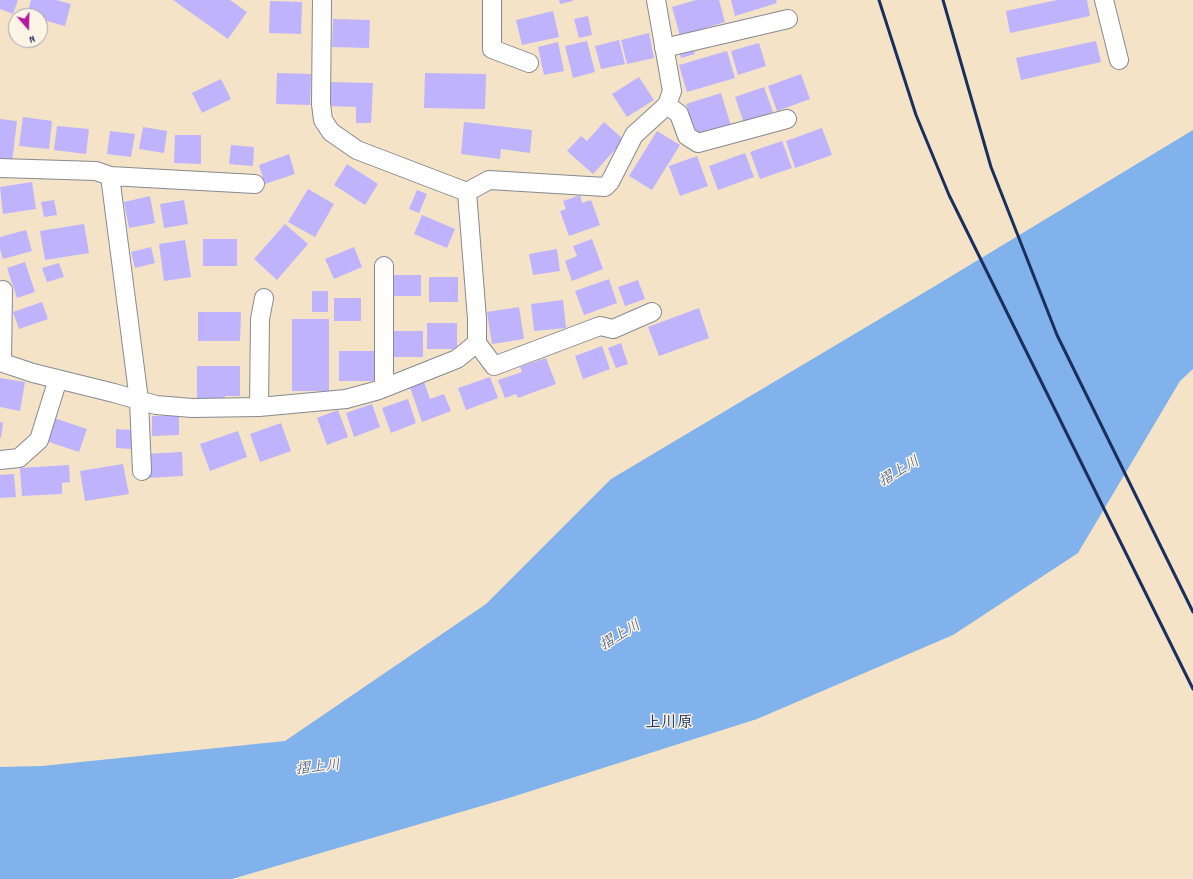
<!DOCTYPE html>
<html>
<head>
<meta charset="utf-8">
<style>
	body { margin:0 }
	#map { position:relative; width:1193px; height:879px; overflow:hidden; background:#f4e3c7; font-family:Dekko,sans-serif }
	canvas { display:block }
	.north { position:absolute; left:8px; top:8px; width:40px; height:40px; box-sizing:border-box; background:#fcf5e5; border:1px solid #a2a6af; border-radius:50%; rotate:160deg; font-size:11px; font-weight:700; line-height:16px; text-align:center; color:#1b2f5e }
	.north::after { content:''; display:block; margin:auto; width:14px; height:18px; background:#b5179e; clip-path:polygon(50% 0,100% 100%,50% 72%,0 100%) }
</style>
</head>
<body>
<div id="map">
<canvas width="1193" height="879"></canvas>
<div class="north">N</div>
</div>
<script>
const ctx = document.querySelector('canvas').getContext('2d');
ctx.lineJoin = 'round';
function fill(path, color) {
  ctx.fillStyle = color;
  ctx.fill(path, 'evenodd');
}
function poly(rows) {
  const path = new Path2D();
  for (const r of rows) {
    path.moveTo(r[0], r[1]);
    for (let i = 2; i < r.length; i += 2) path.lineTo(r[i], r[i + 1]);
  }
  return path;
}
function trace(path, color, width, dash) {
  ctx.strokeStyle = color;
  ctx.lineWidth = width;
  ctx.lineCap = dash ? 'butt' : 'round';
  ctx.setLineDash(dash || []);
  ctx.stroke(path);
}
function write(font, color, halo, rows, align = 'center') {
  ctx.font = font + ' Dekko,"Klee One",sans-serif';
  ctx.lineWidth = 3;
  ctx.setLineDash([]);
  ctx.textBaseline = 'middle';
  ctx.strokeStyle = halo;
  ctx.fillStyle = color;
  for (const [text, x, y, turn = 0] of rows) {
    ctx.save();
    ctx.translate(x, y);
    ctx.rotate((+turn || 0) * Math.PI / 180);
    ctx.textAlign = isNaN(turn) ? turn : align;
    if (halo) ctx.strokeText(text, 0, 0);
    ctx.fillText(text, 0, 0);
    ctx.restore();
  }
}
fill(poly([
	[1193,130,1193,369,1180,381,1078,553,953,635,757,719,512,797,232,879,0,879,0,767,42,766,285,741,486,604,611,479,935,286]
]), '#81b2ec');
fill(poly([
	[0,0,18,0,13,14,0,9],
	[31,0,56,0,71,4,65,26,40,19,40,16,27,15],
	[173,0,230,0,247,12,228,39],
	[559,0,573,0,573,1,560,4],
	[696,0,719,0,725,22,680,36,672,7],
	[731,0,776,0,777,3,735,16],
	[1057,0,1087,0,1090,16,1010,33,1006,11],
	[270,1,302,2,301,34,269,33],
	[553,11,559,37,522,45,516,20],
	[588,16,592,35,579,38,574,19],
	[333,19,370,20,369,48,332,47],
	[649,33,654,58,627,64,621,40],
	[619,40,625,64,601,69,595,46],
	[587,41,595,72,573,78,565,46],
	[1096,41,1101,62,1021,80,1016,58],
	[558,42,564,71,544,75,538,47],
	[759,43,766,66,738,75,731,51],
	[693,47,695,54,681,58,679,51],
	[727,51,735,78,687,92,679,65],
	[277,73,311,74,310,105,276,104],
	[425,73,486,74,485,109,424,108],
	[801,74,810,99,777,111,768,86],
	[639,77,654,100,627,117,612,94],
	[221,79,231,99,202,113,192,93],
	[329,82,373,83,371,123,356,123,356,107,328,106],
	[764,87,773,112,744,123,735,97],
	[721,93,731,126,696,136,686,104],
	[23,117,52,121,49,149,19,146],
	[0,119,17,121,12,162,0,160],
	[464,122,532,130,530,153,501,149,500,159,461,154],
	[604,122,624,140,593,174,567,151,581,136,587,141],
	[57,126,89,129,86,154,54,150],
	[143,127,167,131,164,153,139,149],
	[822,128,832,155,795,168,786,141],
	[110,131,135,134,131,157,107,154],
	[657,131,680,145,652,190,629,176],
	[175,135,201,135,201,164,174,163],
	[782,141,792,168,760,179,750,152],
	[231,145,254,147,253,166,229,164],
	[745,153,754,177,718,190,709,166],
	[289,154,295,174,265,184,259,165],
	[697,156,708,186,680,196,669,166],
	[347,164,378,184,365,205,334,185],
	[32,182,36,209,3,214,0,187],
	[308,189,334,204,315,237,288,222],
	[417,190,427,194,419,213,409,209],
	[580,195,582,203,591,200,600,225,569,236,560,211,566,209,563,201],
	[150,196,155,223,129,228,124,202],
	[54,200,57,215,44,217,41,202],
	[184,200,188,224,164,228,160,204],
	[422,215,455,229,447,248,414,234],
	[84,224,89,253,45,260,40,231],
	[285,224,308,244,277,280,254,259],
	[26,230,32,251,3,259,0,249,0,237],
	[203,239,237,239,237,266,203,266],
	[592,239,603,269,572,281,565,261,577,256,573,246],
	[185,240,191,277,164,281,159,244],
	[151,247,155,263,135,268,131,252],
	[354,247,362,267,334,279,325,259],
	[557,249,560,271,533,275,529,254],
	[25,262,35,292,17,298,7,268],
	[59,263,64,277,47,282,42,268],
	[392,275,421,275,421,296,392,296],
	[429,277,458,277,458,302,429,302],
	[609,279,617,303,584,315,575,291],
	[638,280,645,299,625,306,618,287],
	[312,291,328,291,328,312,312,312],
	[334,298,361,298,361,321,334,321],
	[563,300,566,328,534,331,531,304],
	[42,302,48,319,19,329,13,312],
	[519,307,524,339,492,344,487,312],
	[699,308,709,338,659,356,648,327],
	[198,312,241,312,240,341,198,341],
	[292,319,329,319,329,391,292,391],
	[427,323,457,323,457,349,427,349],
	[394,331,423,331,423,357,394,357],
	[621,343,628,364,616,368,608,348],
	[602,346,610,369,583,379,575,356],
	[339,351,377,351,377,381,339,381],
	[546,358,556,384,518,398,516,394,505,398,498,380,522,372,520,367],
	[197,366,240,366,240,396,225,396,225,398,197,398],
	[490,377,498,398,466,410,458,388],
	[0,378,25,382,20,411,0,407],
	[424,382,430,399,444,394,451,411,422,422,410,387],
	[408,399,416,423,391,433,382,408],
	[372,404,380,427,354,437,346,413],
	[338,410,348,437,327,445,317,418],
	[152,416,179,416,179,435,152,436],
	[54,418,87,429,79,452,46,441],
	[0,422,3,423,1,438,0,437],
	[281,423,291,451,260,462,250,434],
	[116,429,132,430,132,449,116,448],
	[238,431,247,457,210,471,200,444],
	[182,452,183,476,147,478,146,454],
	[123,464,129,494,85,501,80,471],
	[69,465,70,482,62,483,62,494,22,496,20,468],
	[14,474,16,497,0,498,0,475]
]), '#bfb3fd');
const minor = poly([
	[492,0,492,49,529,63],
	[1104,0,1119,60],
	[664,48,788,19],
	[667,105,679,114,687,136,698,143,787,119],
	[0,168,96,171,110,176,255,184],
	[110,176,139,400,142,471],
	[467,192,489,180,605,187,610,182,634,135,667,105,672,91,656,0],
	[477,343,494,366,600,326,613,329,652,312],
	[0,362,33,373,114,393,156,405,192,408,259,407,346,399,379,390,457,359,477,343,477,319,467,192,357,150,331,132,323,120,321,104,322,0],
	[2,362,3,290],
	[384,388,384,266],
	[259,407,260,319,264,298],
	[0,460,19,458,39,440,58,379]
]);
trace(minor, '#888992', 20);
trace(minor, '#fff', 18);
trace(poly([
	[879,0,916,115,949,195,1193,689],
	[943,0,991,167,1057,335,1193,612]
]), '#1b2f5e', 3);
write('italic 15px', '#3a5689', '#fcf5e5', [
	["摺上川",900,473,-31],
	["摺上川",621,637,-31],
	["摺上川",318,769,-6]
]);
write('bold 16px', '#1b2f5e', '#fcf5e5', [
	["上川原",669,725]
]);
</script>
</body>
</html>
